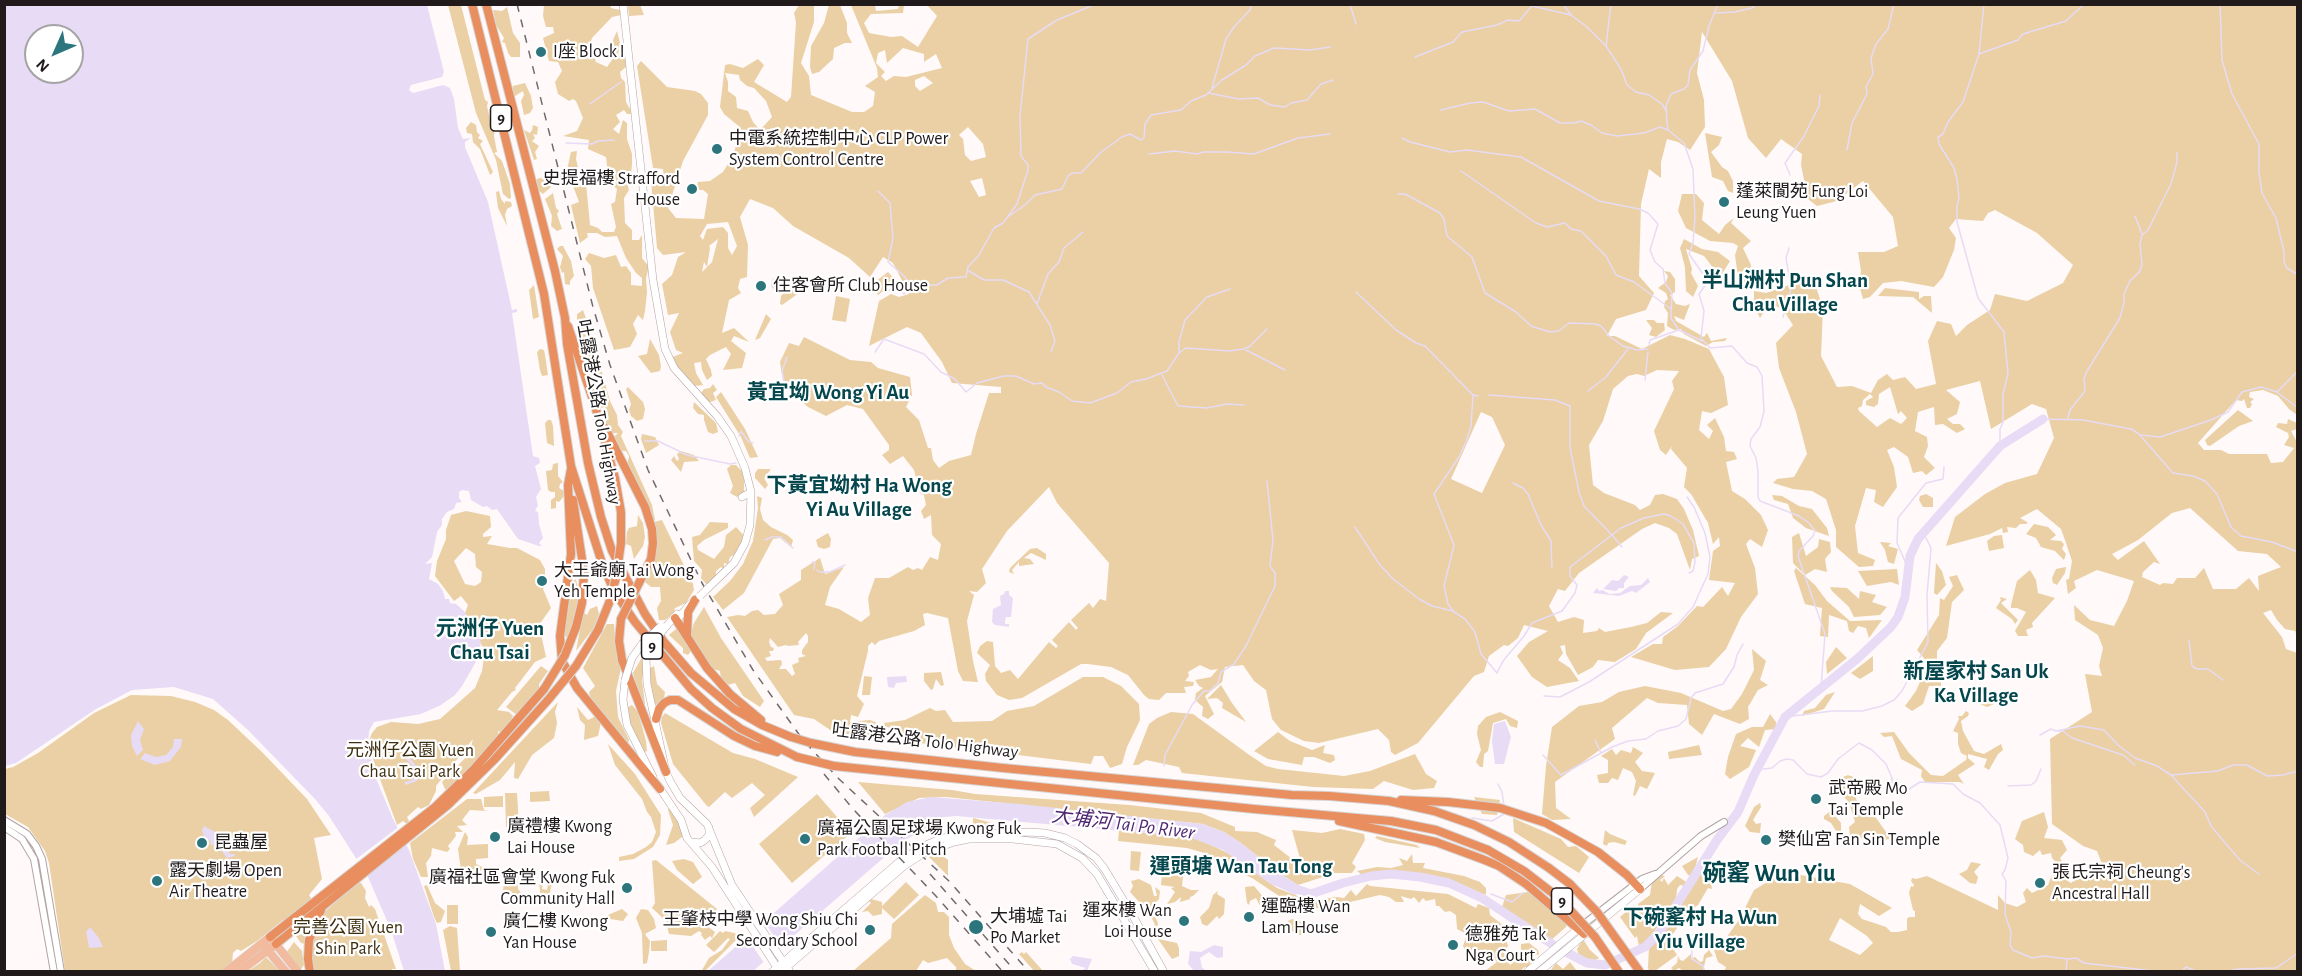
<!DOCTYPE html>
<html>
<head>
<meta charset="utf-8">
<style>
	body { margin:0 }
	#map { position:relative; width:2302px; height:976px; overflow:hidden; background:#fff9f9; font-family:"Alegreya Sans",sans-serif }
	canvas { display:block }
	.frame { position:absolute; inset:0; border:6px solid #201a1b; pointer-events:none }
	.north { position:absolute; left:24px; top:24px; width:60px; height:60px; box-sizing:border-box; background:#fff; border:2px solid #a6a3a4; border-radius:50%; rotate:225deg; font-size:16px; font-weight:700; line-height:24px; text-align:center; color:#201a1b }
	.north::after { content:''; display:block; margin:auto; width:21px; height:27px; background:#2c757d; clip-path:polygon(50% 0,100% 100%,50% 72%,0 100%) }
</style>
</head>
<body>
<div id="map">
<canvas width="2302" height="976"></canvas>
<div class="frame"></div>
<div class="north">N</div>
</div>
<script>
const ctx = document.querySelector('canvas').getContext('2d');
ctx.lineJoin = 'round';
function fill(path, color) {
  ctx.fillStyle = color;
  ctx.fill(path, 'evenodd');
}
function poly(rows) {
  const path = new Path2D();
  for (const r of rows) {
    if (r.length === 3) {
      path.moveTo(r[0] + r[2], r[1]);
      path.arc(r[0], r[1], r[2], 0, 2 * Math.PI);
      continue;
    }
    path.moveTo(r[0], r[1]);
    for (let i = 2; i < r.length; i += 2) path.lineTo(r[i], r[i + 1]);
  }
  return path;
}
function trace(path, color, width, dash) {
  ctx.strokeStyle = color;
  ctx.lineWidth = width;
  ctx.lineCap = dash ? 'butt' : 'round';
  ctx.setLineDash(dash || []);
  ctx.stroke(path);
}
function write(font, color, halo, rows, align = 'center') {
  ctx.font = font + ' "Alegreya Sans","Noto Sans TC",sans-serif';
  ctx.lineWidth = 4.5;
  ctx.setLineDash([]);
  ctx.textBaseline = 'middle';
  ctx.strokeStyle = halo;
  ctx.fillStyle = color;
  for (const [text, x, y, turn = 0] of rows) {
    ctx.save();
    ctx.translate(x, y);
    ctx.rotate((+turn || 0) * Math.PI / 180);
    ctx.textAlign = isNaN(turn) ? turn : align;
    if (halo) ctx.strokeText(text, 0, 0);
    ctx.fillText(text, 0, 0);
    ctx.restore();
  }
}
fill(poly([
	[926,4,2297,5,2297,415,2289,409,2278,396,2263,390,2250,392,2249,397,2254,399,2250,402,2252,404,2250,408,2247,408,2244,399,2242,401,2236,400,2198,443,2204,450,2221,450,2229,454,2267,454,2271,463,2283,462,2294,448,2284,445,2289,437,2288,433,2276,427,2278,423,2287,424,2288,419,2297,423,2297,429,2291,431,2298,444,2297,636,2295,631,2285,629,2277,620,2271,610,2263,613,2282,637,2286,649,2297,653,2297,971,1724,972,1726,967,1718,962,1714,950,1726,938,1739,920,1754,890,1784,872,1850,884,1892,908,1879,916,1860,904,1858,914,1862,919,1886,927,1891,932,1898,932,1907,930,1907,919,1909,917,1915,917,1915,911,1913,910,1909,893,1911,886,1913,887,1914,885,1911,881,1912,878,1916,879,1927,876,1998,910,1998,895,2005,903,2017,907,2026,902,2023,893,2027,888,2032,893,2048,885,2051,877,2061,867,2052,858,2051,853,2042,855,2040,850,2033,856,2024,852,2023,845,2015,839,2022,821,2044,812,2048,827,2044,838,2062,840,2067,850,2060,858,2067,870,2064,873,2063,878,2071,883,2084,873,2089,873,2092,867,2095,870,2104,869,2097,851,2083,846,2052,824,2050,739,2092,712,2085,674,2102,676,2099,666,2103,648,2098,635,2075,620,2074,605,2090,620,2114,626,2127,601,2134,581,2097,570,2074,581,2076,588,2068,594,2066,580,2069,579,2072,561,2066,543,2061,529,2037,509,2020,518,2027,522,2027,524,2020,524,2016,528,2007,527,2008,532,2003,533,2002,528,1990,534,1946,546,1955,517,1985,494,2005,483,2037,474,2054,438,2046,409,2032,404,1991,429,1980,381,1946,390,1960,402,1957,414,1947,419,1953,424,1960,424,1965,429,1957,433,1943,424,1935,425,1934,407,1918,412,1915,431,1927,437,1928,446,1924,457,1935,468,1926,475,1922,471,1913,473,1908,457,1894,447,1887,450,1894,467,1897,487,1883,507,1874,502,1876,490,1866,488,1855,526,1858,553,1875,560,1873,566,1859,567,1836,547,1836,530,1826,499,1812,491,1793,489,1773,483,1777,479,1794,477,1807,454,1796,412,1779,368,1776,343,1793,325,1784,311,1773,304,1765,310,1760,318,1755,308,1744,303,1754,303,1754,291,1766,293,1795,283,1816,287,1823,308,1821,356,1837,387,1852,386,1871,393,1878,380,1887,374,1893,380,1905,377,1916,389,1936,384,1928,341,1937,321,1951,324,1956,336,1967,325,1990,310,1995,294,2027,301,2063,283,2073,265,2037,233,1995,210,1988,213,1983,221,1956,219,1949,228,1956,238,1954,250,1943,277,1934,287,1901,281,1883,283,1870,297,1863,299,1859,285,1861,271,1858,252,1884,252,1898,246,1893,217,1863,181,1837,201,1817,206,1808,199,1801,165,1802,154,1781,139,1766,158,1748,138,1732,81,1702,32,1697,73,1704,100,1705,127,1690,150,1678,142,1667,139,1661,162,1661,178,1649,169,1641,204,1639,276,1654,293,1646,310,1616,319,1607,336,1615,336,1642,349,1670,335,1685,339,1709,349,1724,377,1728,405,1711,413,1702,411,1699,430,1709,439,1713,431,1707,425,1715,418,1724,437,1726,451,1734,452,1737,459,1726,462,1732,491,1745,499,1761,515,1768,530,1762,547,1750,539,1746,544,1755,568,1758,594,1741,617,1726,649,1709,667,1675,670,1631,657,1653,644,1662,644,1663,637,1678,626,1697,606,1703,607,1722,587,1728,596,1735,583,1709,580,1713,551,1720,546,1719,537,1713,544,1708,523,1691,494,1684,487,1687,468,1671,449,1672,446,1666,455,1660,450,1654,431,1674,389,1672,381,1679,371,1657,370,1644,376,1637,374,1628,376,1613,389,1603,421,1589,445,1593,485,1604,493,1635,505,1640,510,1650,505,1655,495,1663,494,1677,499,1684,509,1693,530,1699,556,1692,559,1690,570,1677,534,1669,528,1655,523,1642,529,1579,573,1565,591,1558,589,1549,606,1558,622,1574,617,1584,620,1583,633,1597,631,1599,628,1605,632,1631,627,1647,623,1661,612,1673,613,1646,633,1636,649,1615,662,1598,660,1593,667,1578,675,1566,654,1565,645,1560,646,1563,653,1558,660,1570,668,1579,681,1547,687,1532,677,1517,656,1529,642,1548,631,1524,625,1518,638,1508,646,1504,645,1489,656,1484,672,1474,676,1418,743,1395,755,1391,752,1389,740,1378,729,1319,743,1304,741,1281,730,1272,719,1266,690,1254,681,1243,665,1225,667,1222,682,1205,696,1214,714,1208,719,1202,716,1203,707,1195,700,1196,693,1203,688,1199,686,1195,680,1211,677,1218,669,1211,670,1200,665,1188,672,1189,676,1185,681,1194,682,1193,686,1184,687,1186,693,1166,693,1159,700,1149,699,1144,695,1128,675,1111,667,1088,664,1081,664,1022,698,1009,700,997,695,986,681,985,674,990,665,977,653,980,646,987,641,993,642,995,666,1001,673,1010,670,1018,679,1049,642,1056,648,1058,646,1052,640,1069,622,1076,630,1078,628,1071,620,1089,603,1093,608,1100,599,1106,601,1109,563,1057,503,1049,487,1007,531,982,569,986,583,977,592,969,591,974,595,967,621,973,661,978,682,963,681,958,671,948,618,927,613,923,614,925,625,914,631,879,641,875,645,872,642,868,646,868,651,857,696,864,704,858,717,851,715,850,722,870,720,877,723,877,729,900,740,873,741,839,736,814,719,794,715,727,617,738,615,745,616,752,611,758,610,764,615,775,614,783,605,779,594,801,580,801,570,820,558,825,574,844,567,830,587,825,605,839,609,861,622,870,615,868,598,875,578,889,578,908,567,913,570,918,568,922,570,930,557,938,560,941,544,932,535,931,515,924,519,921,511,926,505,924,495,920,493,914,470,903,456,890,464,882,455,889,450,889,445,863,409,847,405,826,416,808,407,784,387,780,362,789,343,799,346,804,337,850,360,871,362,878,368,910,377,912,395,906,407,919,420,928,448,931,448,933,460,939,468,949,461,971,455,976,434,989,393,1001,393,1001,387,952,383,942,362,921,333,907,327,869,346,879,301,891,294,899,297,909,294,893,263,883,257,870,277,849,258,793,226,773,208,750,199,740,217,748,245,747,277,740,279,738,288,741,293,729,300,722,333,734,328,749,342,734,336,731,341,746,353,742,368,723,370,731,354,726,347,710,355,706,359,711,370,712,376,707,380,702,370,701,362,694,363,696,373,703,385,694,386,673,369,670,358,683,353,676,350,670,332,679,313,668,315,662,284,672,275,678,257,686,252,663,255,657,248,651,180,664,179,663,169,653,168,637,66,641,61,667,87,695,91,701,94,708,103,708,115,683,161,668,208,676,218,704,219,708,194,703,190,696,190,698,182,710,181,723,172,733,156,741,128,724,114,720,107,725,65,730,64,743,68,758,59,764,65,754,82,787,102,791,97,796,22,794,13,799,5,814,5,814,22,801,63,809,76,811,95,852,112,864,112,873,106,875,92,865,86,878,77,877,68,851,5,875,5,876,11,898,9,899,5,904,5,903,13,871,14,864,23,869,33,891,37,902,36,918,47,937,16],
	[903,48,924,54,924,62,936,54,942,68,906,77,894,76,886,81,881,76,885,72,876,63,878,53,885,50,887,63],
	[725,73,739,75,740,80,747,86,754,88,766,101,772,117,760,130,753,122,748,111,737,108,736,97,728,91,728,82],
	[924,76,933,83,920,91,915,86,915,80],
	[968,127,983,144,986,157,971,161,965,155,963,139,959,135],
	[982,178,986,195,979,197,970,181],
	[728,222,737,246,732,255,728,248,728,233,723,227,707,229,703,240,700,236,707,224],
	[718,239,712,262,702,272,704,262,707,267,710,248,709,246],
	[1890,387,1898,414,1901,411,1907,418,1901,424,1890,418,1877,427,1859,411,1858,408,1862,406,1863,400,1870,394,1873,397,1866,401,1866,405,1874,407,1878,404,1879,394],
	[1481,412,1492,417,1505,445,1482,493,1451,479],
	[2190,508,2238,551,2267,554,2281,567,2258,576,2259,591,2249,578,2236,589,2213,589,2204,568,2195,578,2177,578,2173,584,2163,583,2160,585,2142,577,2143,572,2154,562,2160,564,2144,541,2118,560,2112,554,2138,540,2172,513],
	[806,633,808,636,808,642,802,650,802,654,806,656,798,658,799,662,792,665,795,674,792,676,786,669,779,669,782,664,781,660,767,661,765,658,771,656,769,651,773,651,774,648,771,647,769,642,770,638,778,647,786,645,788,646,799,645,798,642],
	[1840,918,1867,936,1873,943,1860,955,1829,940],
	[448,5,461,5,485,100,488,102,487,106,490,119,495,124,494,136,497,152,494,153,502,161,510,184,511,198,509,199,503,194,496,160,476,113],
	[544,5,610,5,611,8,620,10,621,15,612,17,592,38,590,44,596,62,607,67,614,57,610,47,617,31,620,43,618,55,625,56,626,61,626,67,620,72,621,78,625,82,626,102,633,114,627,114,624,110,616,115,620,122,613,129,619,134,623,120,627,123,627,139,632,154,632,164,631,176,626,179,629,190,624,198,625,223,632,230,632,240,639,240,642,235,642,258,649,267,646,278,647,292,645,311,643,320,638,315,633,324,637,334,630,347,614,350,593,288,591,266,585,259,589,253,604,258,616,255,621,267,626,266,631,273,631,285,642,286,642,278,636,273,626,258,617,236,605,237,597,233,587,233,588,237,580,243,571,205,579,202,567,170,571,152,577,151,576,159,580,176,586,183,590,225,598,228,602,232,614,232,616,227,611,204,615,202,617,189,609,182,606,157,588,149,589,140,563,136,577,131,583,118,576,101,573,99,569,101,558,94,555,82,562,71,558,62,549,61,543,38,554,33,553,27,546,27,543,16],
	[628,5,640,5,644,15,629,16],
	[829,5,840,5,847,23,847,33,852,43,845,43,834,48,833,59,819,72,812,74,810,67,811,46,824,23],
	[507,7,513,33,520,43,520,57,511,57,508,53,505,43,502,42,504,38,496,25,493,10,502,11],
	[525,83,531,96,533,108,530,113,524,115,521,101,524,95,523,91,515,96,512,95,513,86],
	[471,122,476,125,477,132,480,135,478,138,483,141,480,144,493,172,490,175,480,149,473,142,472,134,467,133,466,128],
	[533,125,538,127,537,135,533,134,535,138,532,141,539,146,535,152,537,159,534,160,524,130,530,133,532,130],
	[1705,133,1722,137,1719,145,1711,152,1722,167,1728,171,1733,181,1733,193,1728,191,1723,181,1712,177],
	[539,178,545,179,551,187,543,194,538,190,535,181],
	[499,191,501,199,505,204,505,201,511,202,512,206,507,209,505,215,507,226,498,208,496,192],
	[553,193,556,208,559,211,557,214,562,229,557,231,551,226,552,216,545,199],
	[1682,194,1696,194,1704,203,1702,220,1719,234,1725,225,1734,218,1731,223,1751,241,1743,248,1751,265,1749,281,1739,285,1735,255,1738,246,1733,243,1710,241,1686,228,1678,211],
	[1684,239,1702,249,1718,252,1730,261,1722,274,1714,269,1704,256,1686,249,1692,269,1691,273,1698,286,1693,297,1686,291,1685,267,1680,248],
	[560,246,563,246,571,261,574,276,570,281,570,285,565,284,564,272,562,273,560,267,563,256,557,249],
	[1664,271,1670,272,1675,279,1675,292,1670,295,1676,304,1685,306,1690,304,1684,320,1674,316,1676,321,1704,337,1707,333,1711,341,1727,338,1725,341,1713,342,1706,346,1684,334,1681,329,1674,330,1667,326,1668,313,1664,307,1665,301,1668,299,1666,293,1658,288,1666,282,1668,276],
	[888,272,896,281,878,295,871,285],
	[803,281,806,288,782,305,780,304,781,296,786,290],
	[534,285,539,317,533,319,529,290],
	[1885,288,1919,292,1919,299,1924,296,1931,296,1932,313,1913,297,1878,296],
	[836,296,850,299,846,322,832,320],
	[583,310,592,335,589,336,583,337,580,333,581,329,577,325,577,314],
	[766,314,771,319,760,338,755,340],
	[1646,320,1654,320,1657,323,1664,323,1665,330,1656,337,1649,335,1652,328],
	[650,339,659,355,661,366,660,371,651,373,638,356,647,354],
	[590,340,594,344,610,401,617,415,618,425,623,432,621,436,652,505,655,520,649,523,627,466,629,456,626,451,623,451,611,440,618,433,611,433,602,418,607,412,605,407,600,408,597,399,598,388,589,374,591,367,588,357,583,359,583,353],
	[540,349,544,350,545,355,548,375,542,376,540,370,537,352],
	[713,384,717,390,713,393,716,400,707,403,702,398,701,393,704,389,710,388],
	[628,387,643,402,645,409,643,419,637,421,631,416,629,410,631,404,626,389],
	[721,392,745,429,758,457,750,458,741,437,716,397],
	[694,402,716,423,718,432,713,434,708,432,704,420,704,415,698,414,693,408],
	[2238,410,2253,421,2239,426,2210,446,2207,445,2205,440],
	[548,420,551,420,553,426,554,446,547,443,545,423],
	[642,434,655,437,659,445,646,453,641,439],
	[681,451,694,455,699,461,684,462,681,472,671,460,674,456,677,461,679,459,677,454],
	[558,463,558,476,563,482,560,484,559,488,564,491,564,496,559,502,556,501,556,508,551,509,551,500,555,497,555,492,551,492,548,490,546,471,552,470,553,464],
	[731,465,736,465,742,471,744,480,744,495,737,497,730,493,733,486,727,469],
	[758,469,771,469,764,478,768,485,765,489,755,478,755,473],
	[1926,494,1933,498,1933,507,1923,507,1919,500,1920,496],
	[1772,495,1782,496,1799,506,1812,509,1827,528,1829,536,1806,528,1793,518,1788,504,1774,500],
	[757,496,762,498,760,509,763,520,771,527,787,535,793,540,791,547,780,538,773,539,744,593,723,610,713,597,730,581,743,564,753,541,758,508],
	[466,511,490,516,491,527,483,534,483,537,492,536,487,544,510,548,517,548,540,560,545,569,545,584,543,589,551,608,539,625,546,657,535,662,515,688,516,690,512,692,497,710,509,712,513,716,510,723,513,730,506,734,498,731,500,745,498,751,491,753,453,795,445,789,442,782,469,754,473,739,436,786,436,791,429,805,421,809,418,807,407,817,409,821,407,824,403,821,397,825,374,763,369,740,372,733,377,727,391,722,418,724,440,719,475,688,482,671,485,651,465,613,468,605,461,596,454,601,435,576,437,561,446,539,446,530,451,515],
	[466,548,475,554,476,567,482,572,481,582,475,586,465,584,454,561],
	[638,515,643,523,645,537,643,546,634,559,631,546,626,544,627,532,629,528,637,526],
	[662,520,693,584,694,590,686,603,675,608,674,613,665,620,659,620,657,608,661,601,660,587,651,587,645,582,656,553,657,538,654,522],
	[710,522,728,523,728,528,704,540,697,546,698,550,714,559,724,547,726,535,736,527,746,538,737,557,734,555,730,557,728,564,724,563,724,569,721,567,716,571,716,578,707,585,701,578,702,570,694,561,692,537,700,535],
	[2034,524,2048,527,2056,535,2050,540,2061,541,2064,544,2062,549,2066,554,2064,560,2055,551,2041,547,2036,538,2026,534],
	[828,533,831,539,830,547,824,549,818,547,816,540],
	[1799,533,1806,556,1818,547,1819,539,1830,542,1831,552,1825,559,1827,572,1815,569,1805,575,1793,563,1792,537],
	[2002,535,2004,548,1989,551,1987,541,1994,536],
	[1880,542,1891,543,1888,546,1898,549,1894,564,1888,562,1885,550],
	[1037,548,1046,554,1046,560,1031,553,1024,558,1030,559,1034,564,1019,566,1019,562,1012,570,1014,574,1009,572,1010,568,1030,549],
	[1936,563,1942,571,1946,585,1937,595,1934,593],
	[2066,567,2065,573,2057,585,2053,583,2052,578,2056,569],
	[1796,568,1815,585,1827,601,1850,621,1882,620,1869,638,1866,628,1858,626,1853,633,1849,631,1847,621,1829,615,1828,637,1820,636,1822,608,1805,604,1794,571],
	[1897,569,1899,585,1891,582,1867,586,1858,571],
	[2030,570,2036,580,2038,593,2055,598,2032,623,2033,627,2026,630,2028,636,2018,636,2015,631,2026,612,2017,608,2011,608,2011,605,2017,581],
	[1957,575,1964,590,1952,602,1947,638,1937,651,1937,669,1941,676,1941,686,1929,686,1923,704,1912,711,1905,706,1916,691,1928,663,1917,650,1939,615,1940,598,1944,600,1953,586,1949,577],
	[576,579,582,612,587,615,590,609,597,606,599,614,593,629,576,651,580,630,570,638,564,636,558,626,568,602,572,598,571,583],
	[1830,587,1847,588,1859,599,1860,591,1876,595,1872,602,1887,607,1880,615,1854,617,1849,607,1832,591],
	[2000,597,2007,599,2001,603,2018,620,2015,624,2012,619,1996,608,2001,600],
	[704,607,721,638,764,701,760,707,743,696,735,683,727,685,721,679,720,671,707,667,697,645,688,644,694,623],
	[607,624,614,624,617,659,621,668,616,691,618,717,629,740,628,746,592,702,589,692,595,686,583,668],
	[676,629,680,631,687,646,692,650,688,655,683,653,683,648,669,635],
	[1836,647,1847,658,1827,674,1826,662],
	[1752,649,1766,661,1760,680,1768,685,1758,690,1748,707,1749,719,1740,724,1714,714,1702,735,1689,724,1687,705,1658,703,1647,698,1612,728,1615,739,1555,782,1556,808,1571,819,1552,820,1542,814,1546,766,1552,727,1579,706,1602,702,1619,692,1645,686,1681,693,1723,711,1731,709,1742,694,1754,670],
	[646,650,647,651,642,680,645,704,642,706,633,673],
	[1873,656,1873,671,1860,679,1851,673],
	[541,666,548,671,539,684,539,688,517,715,506,707],
	[654,666,657,684,665,692,664,698,658,704,652,704,648,669],
	[941,672,944,685,941,686,936,679,933,689,931,690,924,681,924,673],
	[864,676,872,677,870,695,862,695],
	[1083,677,1103,677,1121,686,1139,704,1140,720,1127,747,1122,764,1110,768,1103,756,1094,756,1091,764,912,742,900,730,883,726,884,723,905,720,930,708,936,711,945,710,953,722,992,721,1007,711,1034,706],
	[1221,685,1232,703,1246,722,1222,708,1223,703,1217,698,1207,699],
	[1978,690,1993,695,1994,704,1987,707,1980,704,1975,693],
	[1835,692,1824,709,1802,716,1804,711,1815,708,1826,695],
	[131,695,171,696,195,702,214,710,228,720,262,752,307,799,331,835,314,838,322,879,309,895,313,902,324,902,309,914,300,911,287,922,283,920,257,941,241,951,237,949,233,953,232,964,223,971,65,971,49,863,45,851,28,827,5,814,5,769,13,767,38,753,94,713],
	[558,702,555,712,557,723,554,738,532,755,518,779,514,778,515,762,500,780,476,794,473,793],
	[632,705,638,712,646,741,647,751,642,753,629,719,628,707],
	[577,707,588,720,596,716,601,722,598,736,584,740,585,725,580,720],
	[1966,711,1969,713,1968,716,1961,721,1963,731,1974,751,1984,754,2001,744,2003,750,1998,754,1989,770,1984,767,1987,759,1968,754,1968,758,1975,764,1958,775,1964,784,1960,782,1925,782,1921,776,1922,770,1901,759,1892,736,1884,737,1880,733,1894,732,1909,753,1931,775,1943,776,1966,760,1967,756,1961,753,1958,744,1958,733,1953,731,1959,719,1958,716,1962,716],
	[1171,712,1193,714,1248,754,1266,766,1278,769,1344,776,1370,771,1415,754,1426,774,1437,781,1434,788,1413,790,1384,781,1373,789,1313,787,1182,773,1179,767,1146,760,1138,765,1133,765,1149,724,1157,718],
	[1500,712,1518,721,1517,728,1510,726,1506,719,1493,723,1488,751,1484,754,1483,767,1480,767,1476,762,1481,750,1477,734,1478,726,1486,717],
	[665,713,733,753,755,759,798,777,754,817,750,808,765,795,752,783,732,798,725,792,709,807,707,806,673,764,661,723,662,717],
	[1770,714,1776,722,1777,729,1765,730,1759,747,1748,738,1740,746,1756,750,1749,767,1730,779,1725,774,1728,757,1736,734,1752,727,1763,727],
	[1278,732,1290,741,1312,750,1325,745,1323,753,1334,755,1335,760,1330,763,1314,757,1304,757,1302,765,1268,759,1254,751],
	[608,744,635,774,661,815,660,835,653,847,634,859,619,861,619,857,633,854,646,847,652,842,656,832,651,817,647,812,642,799,615,765],
	[1699,745,1702,755,1669,759,1668,752],
	[1633,747,1643,753,1635,762,1642,771,1655,773,1647,789,1640,786,1635,796,1633,795,1636,781,1632,772,1623,768,1618,780,1612,778,1608,783,1599,783,1597,775,1608,773,1608,760,1601,756,1612,749,1616,755,1621,750,1631,753],
	[1848,775,1867,782,1867,793,1852,790,1859,805,1874,815,1891,839,1871,841,1850,835,1849,827,1855,822,1849,802,1836,789,1833,781],
	[858,782,952,790,975,794,1129,805,1201,813,1235,827,1235,831,1257,832,1276,840,1274,845,1314,876,1315,874,1301,862,1292,830,1322,833,1340,829,1364,834,1365,840,1352,863,1356,867,1352,873,1335,873,1298,885,1276,871,1241,843,1224,832,1203,824,946,797,919,798,885,814],
	[549,791,550,801,530,802,530,792],
	[505,793,517,793,519,827,506,827],
	[817,794,851,833,792,883,759,844],
	[503,796,503,807,484,807,484,797],
	[1474,797,1500,800,1497,815,1482,814],
	[467,799,481,799,484,810,488,811,470,810,462,820,467,825,457,826,463,832,455,832,456,836,448,846,450,849,447,852,432,848,431,856,426,863,428,877,421,877,413,859,410,843],
	[1760,803,1761,807,1753,820,1756,824,1761,823,1760,833,1750,832,1745,826,1754,807],
	[669,806,682,828,682,837,674,843,666,845,673,825,668,810],
	[1832,810,1837,812,1835,816,1841,823,1841,831,1838,834,1831,823,1824,819,1824,816],
	[973,818,996,824,989,834,975,831,973,828],
	[1513,818,1561,839,1568,847,1576,846,1589,857,1579,873,1514,832],
	[1119,830,1180,835,1198,839,1232,855,1277,888,1311,901,1336,897,1344,898,1351,890,1356,896,1367,884,1370,886,1448,894,1476,908,1478,904,1489,908,1490,915,1504,926,1503,932,1508,946,1504,953,1507,954,1506,960,1510,965,1513,963,1510,958,1513,955,1516,960,1521,954,1521,944,1529,943,1538,950,1539,955,1533,954,1529,967,1525,967,1520,971,1485,971,1497,962,1490,955,1487,960,1489,961,1483,965,1476,963,1467,954,1463,946,1467,934,1457,929,1456,915,1450,911,1445,912,1439,906,1436,906,1435,899,1426,901,1423,898,1419,903,1414,897,1411,899,1401,896,1404,902,1396,902,1389,897,1380,895,1350,902,1346,910,1342,910,1340,908,1331,911,1328,904,1320,908,1305,909,1282,898,1252,878,1230,868,1208,854,1187,848,1118,841],
	[1605,830,1610,834,1627,841,1625,845,1614,842,1608,843,1607,846,1603,844],
	[465,832,468,837,467,845,488,844,488,858,476,859,476,864,484,868,477,873,461,870,458,849],
	[1377,836,1417,845,1420,848,1385,842,1375,838],
	[937,851,948,860,948,876,928,856],
	[1131,851,1141,852,1139,871,1130,870],
	[1412,854,1413,863,1425,863,1423,868,1464,876,1480,882,1486,888,1486,894,1481,896,1453,882,1419,875,1400,872,1362,875,1357,871,1377,867,1391,868,1403,865,1399,858,1407,861],
	[1698,857,1693,876,1688,875,1682,866],
	[684,859,693,862,702,877,693,884,677,870,672,861],
	[656,860,717,909,715,912,718,913,714,920,711,919,707,926,715,932,712,938,710,936,705,940,701,935,702,933,699,931,691,936,669,934,666,921,652,908,655,903,652,861],
	[1971,862,1981,864,1974,872,1978,877,1976,884,1970,883,1959,874,1967,870],
	[1706,865,1712,868,1707,873,1710,874,1712,889,1708,888,1698,905,1686,914,1671,937,1675,942,1672,947,1677,955,1655,971,1649,971,1648,968,1649,947,1657,938,1695,878],
	[1162,874,1183,876,1182,886,1191,890,1199,890,1193,896,1190,897,1190,899,1180,902,1181,897,1175,902,1167,904,1175,892,1171,888,1175,887,1161,885],
	[1661,875,1665,876,1660,880,1662,882,1664,878,1668,885,1677,876,1688,883,1684,886,1680,885,1677,889,1676,901,1643,947,1639,946,1637,936,1635,938,1620,917,1634,905,1639,909,1638,904,1650,895,1652,881],
	[517,876,518,889,522,894,521,896,506,895,503,890,505,877],
	[546,876,543,881,542,889,547,890,549,878,555,877,551,887,550,893,541,896,541,900,539,882],
	[1139,879,1151,885,1154,896,1157,896,1155,887,1160,891,1159,899,1151,908,1158,923,1157,928,1153,928,1155,925,1150,914,1130,892,1133,886,1131,881],
	[358,882,361,883,366,891,365,898,369,907,371,905,375,909,396,969,392,969,392,972,312,971,311,945,301,943,296,936,306,933,320,916],
	[906,882,919,895,894,919,882,908,882,914,873,916,868,911,862,912,871,903,869,901,871,899,882,902,882,906],
	[427,885,435,903,445,911,441,922,437,923,434,917,424,886],
	[1254,886,1265,899,1278,906,1278,911,1267,909,1263,912,1256,898,1250,901,1249,905,1247,903,1245,887],
	[1218,891,1217,894,1225,899,1224,914,1219,919,1217,916,1207,926,1202,924,1200,917,1209,908,1213,895],
	[1528,892,1537,895,1568,920,1566,927,1550,941,1502,907,1506,895],
	[925,895,936,903,938,912,944,912,949,917,949,935,954,948,965,964,976,971,956,971,956,967,947,958,928,963,923,960,916,971,853,971,891,938,892,924],
	[447,905,458,905,458,924,447,924],
	[622,909,628,914,623,921,610,919,608,915],
	[641,909,648,910,654,919,656,928,645,934,650,941,649,952,647,963,643,964,642,933,636,918],
	[1292,919,1300,921,1304,929,1302,935,1296,935,1289,927,1288,921],
	[450,926,457,928,460,971,451,971,443,930],
	[720,931,723,933,725,931,734,933,740,936,705,971,702,970,709,958,722,950,730,939,728,938,714,952,706,945],
	[1158,939,1177,943,1179,948,1179,956,1172,959],
	[1583,939,1590,950,1599,958,1593,962,1579,956,1577,949],
	[667,940,667,951,651,951,651,941],
	[294,942,302,951,304,965,301,969,286,953],
	[1709,950,1713,956,1706,958,1703,971,1683,971,1679,968,1674,971,1671,968,1677,963,1678,956,1680,960,1683,961,1691,954,1691,959,1695,957,1700,962,1703,961,1704,955],
	[1022,952,1024,954,1026,952,1043,971,1034,971,1019,954],
	[266,957,280,971,248,971,260,963],
	[1570,962,1577,971,1550,971,1556,963,1563,969]
]), '#ead0a4');
fill(poly([
	[4,5,427,5,444,72,442,77,411,85,409,90,413,93,443,85,450,88,454,99,458,128,463,139,471,138,465,142,465,147,488,202,512,310,517,309,517,312,512,313,533,456,539,458,540,463,535,466,541,489,536,497,538,505,535,511,538,512,539,524,543,538,539,543,542,546,539,546,518,539,497,509,492,510,487,506,483,507,471,500,469,491,462,490,459,492,459,498,462,502,456,503,454,509,447,512,442,519,442,525,437,532,432,557,425,564,432,563,429,579,438,584,443,591,445,599,449,599,450,603,456,604,464,611,480,639,481,644,477,660,462,686,455,695,441,705,421,714,374,722,369,731,368,745,375,776,393,819,409,850,426,897,436,924,445,971,404,971,391,930,368,877,329,816,315,799,248,730,213,699,174,687,132,690,96,709,16,763,5,766],
	[36,36,72,36,72,72,36,72],
	[778,284,7],
	[1624,575,1629,577,1624,583,1624,588,1619,588,1616,591,1603,589,1612,580,1618,581],
	[1648,578,1650,582,1636,593,1632,591,1619,596,1593,593,1597,588,1599,591,1602,590,1610,594,1620,593,1630,586,1641,585],
	[1005,591,1009,591,1009,595,1013,598,1011,617,1006,617,1005,621,1005,624,1009,624,1009,627,995,625,992,622,993,609,1001,605,1000,596,1004,594],
	[906,676,907,682,896,683,894,688,888,687,887,677],
	[138,721,144,729,140,740,143,750,137,756,132,746,131,735],
	[1505,721,1511,737,1504,764,1495,764,1492,741,1494,724],
	[174,739,182,739,181,747,170,761,155,765,140,759,145,753,156,757,166,755,173,747],
	[408,756,424,775,415,782,405,785,405,782,412,780,419,773,404,757],
	[931,797,1020,804,1203,824,1224,832,1241,843,1276,871,1298,885,1296,895,1269,883,1223,850,1189,837,957,816,944,817,934,820,935,824,903,841,753,971,707,972,885,815,907,802],
	[204,826,223,836,225,846,230,854,234,854,235,856,227,858,220,849,210,844,211,842,204,837,202,830],
	[90,927,99,938,103,947,89,948,86,932],
	[1214,945,1223,947,1223,957,1217,958,1209,952,1200,958,1202,968,1207,971,1194,971,1188,964,1190,951,1201,952],
	[1073,956,1092,959,1087,971,1080,971,1086,968,1072,964,1070,959]
]), '#e7dbf5');
fill(poly([
	[400,826,405,835,361,869,355,860],
	[762,918,781,947,764,963,744,933]
]), '#fff9f9');
trace(poly([
	[1350,4,1356,24],
	[1563,4,1571,15,1587,27,1605,45],
	[1611,4,1606,46,1621,69,1627,85,1636,92,1649,95,1662,104,1667,112],
	[1718,4,1709,26,1703,51,1690,70,1688,85,1684,89,1671,94,1666,106,1667,123,1668,130,1684,143,1693,169,1695,218,1693,243,1689,254,1708,281,1699,294,1704,311,1701,338,1710,348,1732,346,1747,363,1757,367,1762,376,1764,411,1760,427,1751,439,1750,446,1756,458,1758,471,1758,497,1760,501,1799,516,1809,523,1815,531,1813,536,1799,551,1798,556,1825,634,1821,688],
	[1984,4,1979,54,1963,102,1948,122,1943,134,1938,137,1939,144,1954,168,1957,179,1959,198,1957,206,1957,222,1978,298,2004,332,2008,374,2003,394,2003,422,2000,429,2000,446],
	[2220,4,2222,60,2232,94,2259,144,2259,172,2262,193,2276,218,2284,252,2284,262,2287,268,2298,275],
	[1716,13,1735,12,1752,8,1758,4],
	[1979,54,2018,40,2023,34,2066,21,2084,4],
	[1415,57,1453,42,1462,32,1497,25,1508,20,1519,21,1532,6,1571,15],
	[1212,88,1226,39,1234,27,1250,10,1252,4],
	[1209,93,1238,99,1258,98,1270,105,1285,107,1291,103,1307,100,1321,84,1333,80],
	[590,104,621,82],
	[1441,110,1470,103,1483,102,1509,111,1535,109,1560,123,1574,123,1581,121,1591,125,1602,133,1617,136,1644,133,1660,127,1668,130],
	[1402,138,1410,142,1450,152,1467,150,1521,157,1599,201,1639,209,1648,213,1658,224,1650,250,1655,262,1663,269,1665,283,1672,293,1671,318,1679,330],
	[566,143,592,144,598,141,614,140],
	[1847,150,1852,123,1867,94,1866,87,1873,74,1871,58,1876,44,1888,29,1894,4],
	[1149,154,1175,151,1197,154,1203,152,1227,152,1254,154,1298,138,1330,134],
	[1461,171,1536,223,1547,227,1565,223,1571,229,1581,231,1606,256,1616,275,1634,282,1671,309],
	[1790,175,1785,163,1804,136,1819,106,1820,95],
	[878,191,890,203,893,238,888,262,905,277,912,289],
	[1398,194,1405,194,1440,213,1444,219,1447,236,1472,257,1485,293,1516,312,1531,326,1550,332,1559,331,1569,323,1596,324,1601,326,1609,336,1623,346,1637,350,1648,349],
	[1009,216,1025,205,1035,195,1062,189,1068,176,1072,173,1081,173,1100,153,1122,137,1130,134,1141,140,1144,138,1145,124,1151,115,1181,110,1191,101,1206,95,1222,80,1246,65,1255,56,1274,48,1310,50,1330,47],
	[2135,216,2142,234],
	[969,271,984,280,1003,280,1029,292,1050,325,1055,341,1051,352],
	[887,292,895,285,904,294,916,285,937,285,948,278,966,277,968,267,979,255,994,228,1003,223,1017,204,1028,170,1028,165,1021,156,1020,116,1028,39,1057,20,1096,4],
	[1356,292,1396,330,1416,343,1425,346,1473,395,1471,426,1466,442,1459,457,1434,494,1454,545,1444,586,1448,604,1454,612,1465,619,1475,632,1481,654,1497,673,1503,661,1524,636,1532,623,1562,611,1575,593,1577,585,1570,576,1570,567,1612,535,1584,506,1579,492,1570,448,1570,406,1555,400,1489,395],
	[1037,304,1048,274,1059,262,1064,248,1083,232],
	[1783,317,1791,288,1786,258,1789,248],
	[1649,345,1650,340,1679,330,1702,341],
	[1246,350,1285,370],
	[875,352,884,339,924,354,941,372,955,379,966,392,977,383,1004,376,1016,376,1034,384,1042,383,1046,387,1059,392,1072,401,1090,403,1117,393,1131,382,1146,379,1167,371,1179,353,1179,342,1185,320,1207,297,1230,289],
	[1179,353,1186,348,1230,351,1243,349,1249,347,1267,329],
	[1162,375,1178,406,1207,408,1227,404,1244,405],
	[1645,380,1648,352],
	[785,386,782,371,787,357],
	[1588,391,1606,377,1628,349],
	[2277,392,2298,371],
	[1473,395,1478,396],
	[2068,418,2070,410,2085,391,2084,379,2087,371,2120,318,2124,302,2124,294,2130,281,2140,271,2142,264,2140,244,2142,235,2148,230,2171,184,2177,162,2177,153],
	[2043,419,2083,420,2131,429,2139,434,2173,473,2193,476,2205,481,2217,494,2231,527,2241,536,2272,542,2298,552],
	[2140,435,2160,437,2211,420,2228,412,2242,392,2261,387,2277,392,2298,408],
	[739,436,741,431,748,441,753,443],
	[645,441,658,441,687,455,730,464,736,463],
	[1513,483,1523,488,1528,494,1541,525,1551,541,1552,568],
	[1355,527,1380,565,1393,579,1419,599,1432,606,1453,611],
	[765,540,772,537,781,537,793,548],
	[1622,547,1612,535,1621,528,1644,518,1664,514,1671,516,1683,524,1694,543,1695,562,1693,571,1689,573],
	[812,562,815,562,814,569],
	[1908,568,1897,543,1898,518,1926,483,1943,479,1944,467],
	[817,570,820,572,830,572,845,565],
	[2189,640,2192,666,2197,669,2208,669,2223,680],
	[1544,696,1560,697,1589,682,1678,624,1693,607,1708,574,1710,557,1705,533,1694,507,1687,497],
	[1785,717,1832,711,1862,711,1882,706,1894,700,1902,691,1928,642,1927,595,1931,548,1924,534],
	[2058,731,2063,731,2072,738,2123,755,2135,765],
	[2040,735,2051,729,2056,731,2080,726,2104,730,2118,745,2135,758,2157,766,2171,775,2218,771,2233,765,2247,765,2267,776,2283,775,2298,771],
	[1595,740,1601,753],
	[1543,755,1561,775,1612,747,1628,741,1646,739,1658,731,1678,726,1686,719,1691,698,1695,693,1723,684,1734,667,1737,655,1743,644],
	[1164,766,1165,755,1192,705,1204,691,1210,691,1218,683,1221,672,1234,664,1246,646,1275,586,1275,573,1270,566,1273,540,1267,481],
	[1756,770,1772,768,1780,761,1787,759,1793,760,1807,774,1821,777,1828,773,1838,759,1859,743,1872,750,1886,764,1892,778,1892,792,1895,794,1900,795,1920,782,1953,784,1963,794,1980,803,2000,825,2008,858,2005,870,2002,874,2006,881,2005,914,2011,932,2010,945,2013,950,2032,958,2044,956,2067,959,2076,958,2084,963,2162,972],
	[2171,775,2205,812,2211,826,2232,851,2241,861,2259,874],
	[1498,784,1502,792,1504,806],
	[2008,786,2031,785,2036,781,2041,769],
	[1472,818,1492,821,1504,814],
	[1491,894,1512,902,1523,893],
	[1687,938,1687,944,1692,951,1692,959,1703,966,1705,972],
	[2066,972,2067,960],
	[2181,972,2186,967,2198,972],
	[2222,972,2239,969,2276,968,2298,953]
]), '#e7dbf5', 1.5);
trace(poly([
	[1287,886,1311,894,1343,883,1371,876,1391,874,1420,877,1449,883,1482,898,1558,948,1587,963,1605,965,1645,947,1659,933,1717,840,1738,812,1754,775,1785,717,1857,659,1891,627,1898,617,1905,597,1910,556,1918,539,2000,446,2043,419]
]), '#e7dbf5', 9);
const tertiary = poly([
	[4,820,27,834,36,846,42,859,61,972],
	[4,827,22,839,34,859,54,972],
	[1640,889,1701,836,1724,822],
	[1580,927,1642,879,1655,874]
]);
const secondary = poly([
	[623,4,653,280,665,349,674,368,717,416,731,436,745,468,751,492,750,525,745,543,734,563,708,588],
	[742,497,751,492],
	[677,616,680,616,690,604],
	[664,629,677,614],
	[646,657,647,684,666,772,670,781,680,798,707,824,732,885,790,972],
	[632,658,642,644],
	[625,680,623,700,627,725,653,777],
	[659,787,681,820,687,838,712,867,778,969],
	[692,842,700,843,705,840,709,835,709,828],
	[772,972,899,862,919,848,940,839,961,834,1028,832,1045,833,1065,838,1077,844,1096,858,1104,868,1133,916,1164,972],
	[781,972,904,866,924,853,954,842,969,839,1013,839,1057,844,1082,858,1097,874,1155,972],
	[1527,972,1579,928],
	[1539,972,1640,889]
]);
const primary = poly([
	[265,947,286,972],
	[226,972,270,937,298,972],
	[239,972,276,944]
]);
const motorway = poly([
	[472,4,544,294,571,466,602,563,614,591,635,622,691,689,712,708,741,729,797,757],
	[486,4,555,271,565,318,567,344,588,463,601,517,612,551,645,614,664,642,691,673,734,709,762,725,791,737],
	[568,326,595,406,615,478,621,512,621,543],
	[605,428,645,507,652,529,653,543,651,559,639,583],
	[571,469,568,485,571,554,560,636,562,661,577,688,660,789],
	[573,500,584,572,582,603,576,627],
	[675,618,707,668,730,694,761,720],
	[621,619,619,641,622,660,666,772],
	[598,630,609,603],
	[687,635,688,612,695,600],
	[656,719,659,709,664,703,670,700,678,700,734,736,755,746,777,752],
	[811,743,855,752,1003,768,1292,795,1329,796,1389,801,1434,811,1474,825,1509,842,1549,868],
	[834,766,1254,809,1391,821,1436,830,1488,850],
	[1401,800,1448,802,1500,808,1546,823,1598,852,1627,875,1640,889],
	[1339,821,1436,842,1482,859,1499,866,1526,884,1584,934],
	[270,937,434,808,475,768,544,689],
	[276,944,448,805,494,760,548,700],
	[310,972,308,959,309,940,321,910]
]);
trace(tertiary, '#b3a4a5', 8);
trace(secondary, '#b3a4a5', 8);
trace(primary, '#d7d6d6', 9);
trace(motorway, '#d7d6d6', 10);
trace(tertiary, '#fff', 6);
trace(secondary, '#fff', 7);
trace(primary, '#f2bb9f', 8);
trace(motorway, '#e98e5f', 8);
trace(poly([
	[517,4,593,307,610,365,648,470,702,583,753,670,803,740,839,779,950,882,1029,972],
	[824,774,853,809,935,895,1003,972],
	[930,874,1016,972]
]), '#716b6b', 1.5, [8, 8]);
const secondaryBridge = poly([
	[700,596,708,588],
	[642,644,661,626],
	[646,657,653,643,664,629],
	[625,680,632,658]
]);
const motorwayBridge = poly([
	[609,603,616,578,621,543],
	[621,619,639,583],
	[544,689,565,655,576,627],
	[548,700,576,666,598,630],
	[791,737,811,743],
	[797,757,834,766],
	[1488,850,1524,871,1559,898,1595,937,1619,972],
	[1549,868,1570,884,1597,912,1640,972]
]);
trace(secondaryBridge, '#b3a4a5', 8, []);
trace(motorwayBridge, '#d7d6d6', 10, []);
trace(secondaryBridge, '#fff', 7);
trace(motorwayBridge, '#e98e5f', 8);
for (const [x, y, r, color] of [
	[541,52,6,"#2c757d"],
	[717,149,6,"#2c757d"],
	[692,189,6,"#2c757d"],
	[1724,202,6,"#2c757d"],
	[761,286,6,"#2c757d"],
	[542,581,6,"#2c757d"],
	[1816,799,6,"#2c757d"],
	[495,837,6,"#2c757d"],
	[805,839,6,"#2c757d"],
	[1766,840,6,"#2c757d"],
	[202,843,6,"#2c757d"],
	[157,881,6,"#2c757d"],
	[2040,883,6,"#2c757d"],
	[627,888,6,"#2c757d"],
	[1249,917,6,"#2c757d"],
	[1184,921,6,"#2c757d"],
	[976,927,8,"#2c757d"],
	[870,930,6,"#2c757d"],
	[491,932,6,"#2c757d"],
	[1453,945,6,"#2c757d"]
]) {
  const dot = new Path2D();
  dot.arc(x, y, r, 0, 2 * Math.PI);
  ctx.fillStyle = color;
  ctx.fill(dot);
  trace(dot, '#fff', 2);
}
for (const [x, y, w] of [
	[501,118,21],
	[652,646,21],
	[1562,901,21]
]) {
  const box = new Path2D();
  box.roundRect(x - w / 2, y - 13, w, 26, 4.5);
  ctx.fillStyle = '#fff';
  ctx.fill(box);
  trace(box, '#201a1b', 1.5);
}
write('bold 16px', '#201a1b', null, [
	["9",501,118],
	["9",652,646],
	["9",1562,901]
]);
write('18px', '#201a1b', '#fff', [
	["I座 Block I",553,52],
	["中電系統控制中心 CLP Power",729,139],
	["System Control Centre",729,160],
	["史提福樓 Strafford",680,179,"right"],
	["House",680,200,"right"],
	["蓬萊閬苑 Fung Loi",1736,192],
	["Leung Yuen",1736,213],
	["住客會所 Club House",773,286],
	["大王爺廟 Tai Wong",554,571],
	["Yeh Temple",554,592],
	["武帝殿 Mo",1828,789],
	["Tai Temple",1828,810],
	["廣禮樓 Kwong",507,827],
	["Lai House",507,848],
	["廣福公園足球場 Kwong Fuk",817,829],
	["Park Football Pitch",817,850],
	["樊仙宮 Fan Sin Temple",1778,840],
	["昆蟲屋",214,843],
	["露天劇場 Open",169,871],
	["Air Theatre",169,892],
	["張氏宗祠 Cheung's",2052,873],
	["Ancestral Hall",2052,894],
	["廣福社區會堂 Kwong Fuk",615,878,"right"],
	["Community Hall",615,899,"right"],
	["運臨樓 Wan",1261,907],
	["Lam House",1261,928],
	["運來樓 Wan",1172,911,"right"],
	["Loi House",1172,932,"right"],
	["大埔墟 Tai",990,917],
	["Po Market",990,938],
	["王肇枝中學 Wong Shiu Chi",858,920,"right"],
	["Secondary School",858,941,"right"],
	["廣仁樓 Kwong",503,922],
	["Yan House",503,943],
	["德雅苑 Tak",1465,935],
	["Nga Court",1465,956]
], 'left');
write('18px', '#201a1b', '#fff', [
	["吐露港公路 Tolo Highway",599,412,80],
	["吐露港公路 Tolo Highway",925,741,7]
]);
write('18px', '#3f2f11', '#fff', [
	["元洲仔公園 Yuen",410,751],
	["Chau Tsai Park",410,772],
	["完善公園 Yuen",348,928],
	["Shin Park",348,949]
]);
write('italic 20px', '#502872', '#fff', [
	["大埔河 Tai Po River",1123,824,7]
]);
write('bold 21px', '#06474e', '#fff', [
	["半山洲村 Pun Shan",1785,281],
	["Chau Village",1785,305],
	["黃宜坳 Wong Yi Au",828,393],
	["下黃宜坳村 Ha Wong",859,486],
	["Yi Au Village",859,510],
	["元洲仔 Yuen",490,629],
	["Chau Tsai",490,653],
	["新屋家村 San Uk",1976,672],
	["Ka Village",1976,696],
	["運頭塘 Wan Tau Tong",1241,867],
	["下碗窰村 Ha Wun",1700,918],
	["Yiu Village",1700,942]
]);
write('bold 24px', '#06474e', '#fff', [
	["碗窰 Wun Yiu",1769,874]
]);
</script>
</body>
</html>
